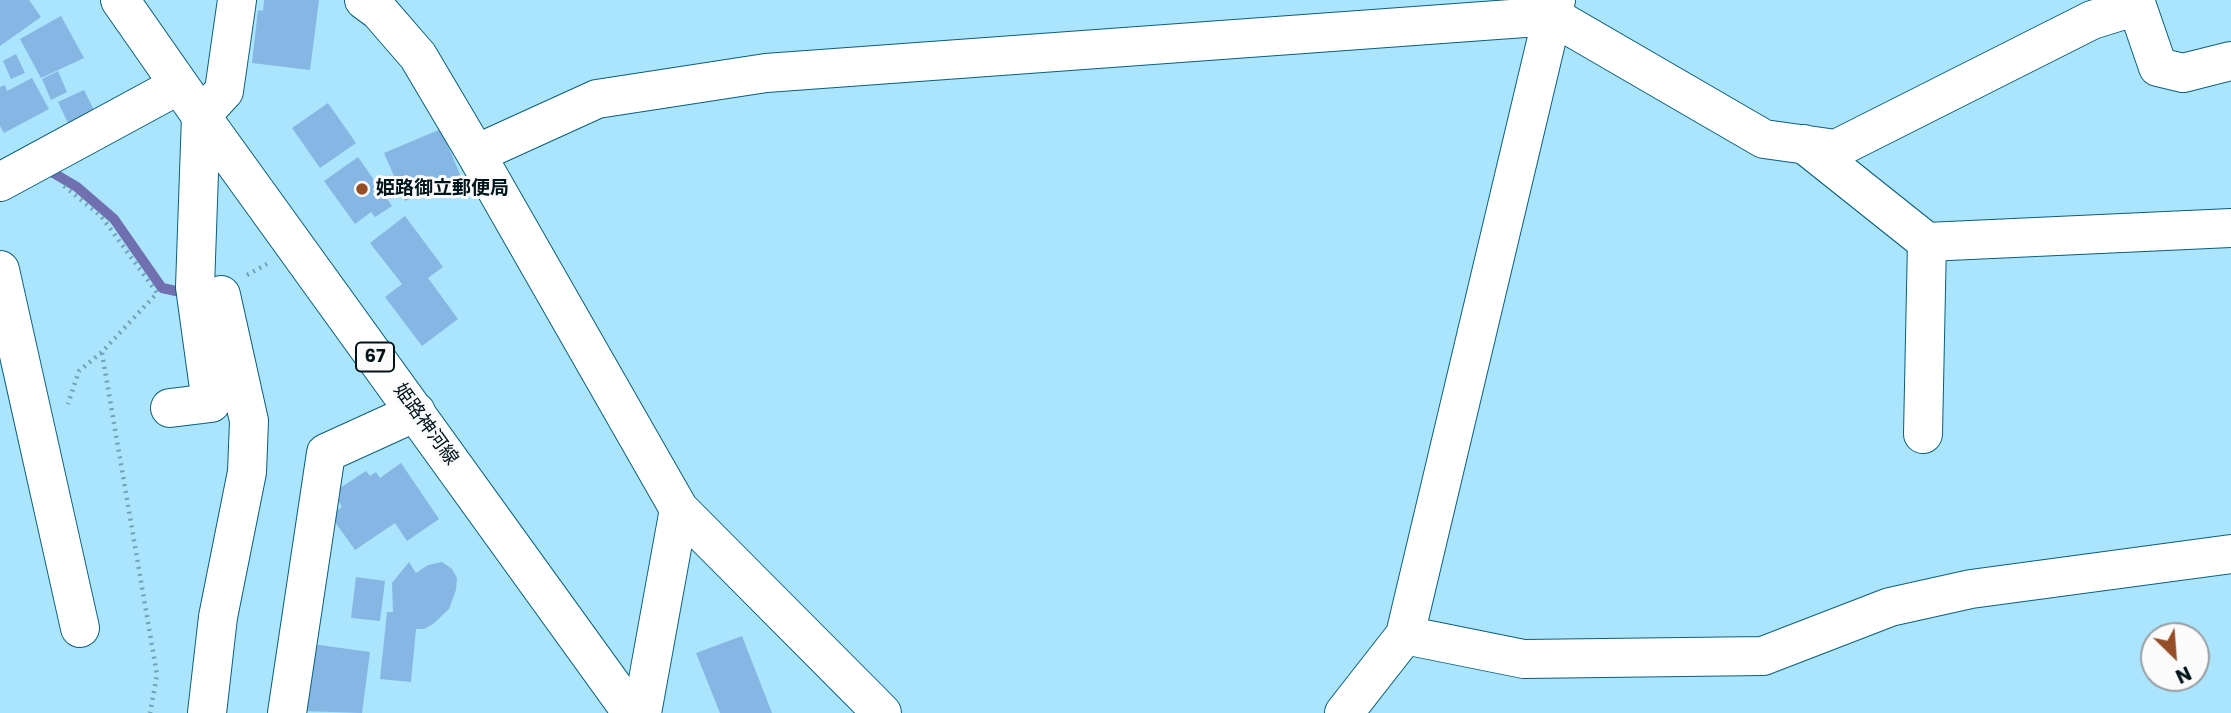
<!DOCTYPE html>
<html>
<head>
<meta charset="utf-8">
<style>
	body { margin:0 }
	#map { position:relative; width:2231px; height:713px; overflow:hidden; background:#abe4fd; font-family:Poppins,sans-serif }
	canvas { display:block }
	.north { position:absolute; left:2140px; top:622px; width:70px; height:70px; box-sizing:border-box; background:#fbfbfb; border:2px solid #979fa2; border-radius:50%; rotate:155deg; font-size:19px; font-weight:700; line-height:28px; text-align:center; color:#00141c }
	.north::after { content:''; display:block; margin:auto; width:24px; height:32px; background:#954e28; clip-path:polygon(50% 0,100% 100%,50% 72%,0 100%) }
</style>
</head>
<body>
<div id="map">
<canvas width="2231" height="713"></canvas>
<div class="north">N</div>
</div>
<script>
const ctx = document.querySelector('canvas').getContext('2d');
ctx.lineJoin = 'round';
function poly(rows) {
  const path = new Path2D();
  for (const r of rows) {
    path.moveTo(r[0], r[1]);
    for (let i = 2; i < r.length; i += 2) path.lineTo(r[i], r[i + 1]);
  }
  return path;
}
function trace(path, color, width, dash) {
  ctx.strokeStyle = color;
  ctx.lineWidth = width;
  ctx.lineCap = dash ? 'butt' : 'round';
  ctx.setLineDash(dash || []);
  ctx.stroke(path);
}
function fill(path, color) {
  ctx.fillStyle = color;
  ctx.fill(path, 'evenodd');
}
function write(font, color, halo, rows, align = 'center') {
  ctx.font = font + ' Poppins,"Noto Sans JP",sans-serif';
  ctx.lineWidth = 6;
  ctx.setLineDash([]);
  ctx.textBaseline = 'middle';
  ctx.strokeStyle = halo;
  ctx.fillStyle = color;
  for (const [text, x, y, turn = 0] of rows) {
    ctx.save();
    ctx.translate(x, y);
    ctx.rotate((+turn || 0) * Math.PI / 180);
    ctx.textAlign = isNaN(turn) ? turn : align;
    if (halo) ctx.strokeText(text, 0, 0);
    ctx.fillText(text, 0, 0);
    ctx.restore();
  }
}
trace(poly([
	[45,168,77,187,114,219,162,288,176,291]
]), '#7070b0', 10);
fill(poly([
	[0,0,29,0,41,17,0,46],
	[264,0,319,0,310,70,252,63,258,10,263,11],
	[61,16,84,58,41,78,20,39],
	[16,54,25,73,11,79,3,61],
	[58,71,67,92,51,100,42,79],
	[32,78,49,109,4,133,0,126,0,87,5,85,7,91],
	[84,90,94,110,68,123,58,102],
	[328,103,356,143,320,168,292,128],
	[441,129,461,177,405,201,384,153],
	[358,157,392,206,375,217,371,212,355,224,324,181],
	[405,216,443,267,428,278,458,319,422,346,385,297,402,284,370,243],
	[401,463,439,519,407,541,395,523,355,550,330,515,342,507,337,498,341,496,337,490,366,471,370,476,376,472,380,478],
	[409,562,416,573,428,565,442,562,452,569,457,578,456,590,449,609,433,624,424,629,416,629,411,682,380,679,387,612,393,612,392,583],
	[356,577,385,581,380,621,351,618],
	[742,636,772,713,720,713,696,653],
	[312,644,370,652,362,713,303,711]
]), '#85b6e4');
const minor = poly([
	[364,0,379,11,418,56,476,154,679,509,882,713],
	[1804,144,1927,242,2231,228],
	[476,154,597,99,766,73,1552,16,1764,139,1836,149,2092,20,2137,6,2158,67,2183,73,2231,61],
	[0,182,179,85],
	[0,270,80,628],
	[170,408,211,403,195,287,201,116],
	[1923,434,1927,242],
	[1405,635,1556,0],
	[207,713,218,617,247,472,249,421,221,295],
	[287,713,326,453,416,412],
	[642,713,679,509],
	[1344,713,1405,635,1524,659,1763,656,1890,607,1971,589,2231,554]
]);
const major = poly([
	[120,0,201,116,632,713],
	[201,116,224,91,237,0]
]);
trace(minor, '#0a5f7a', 40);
trace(major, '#0a5f7a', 40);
trace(poly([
	[64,186,101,216,157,293,102,352,79,371,68,404],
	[247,275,267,264],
	[102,353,157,675,150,713]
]), '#74a2b5', 4.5, [2, 5]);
trace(minor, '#fff', 38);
trace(major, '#fff', 38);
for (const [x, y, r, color] of [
	[362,189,7,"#954e28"]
]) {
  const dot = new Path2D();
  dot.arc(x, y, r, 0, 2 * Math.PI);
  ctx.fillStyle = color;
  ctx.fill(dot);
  trace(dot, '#fbfbfb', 2.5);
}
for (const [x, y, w] of [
	[375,357,38]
]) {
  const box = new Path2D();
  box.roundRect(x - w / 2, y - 14.5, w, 29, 5);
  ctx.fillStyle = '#fbfbfb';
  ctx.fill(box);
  trace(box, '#00141c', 2);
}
write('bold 18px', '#00141c', null, [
	["67",375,357]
]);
write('bold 19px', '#00141c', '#fbfbfb', [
	["姫路御立郵便局",376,189]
], 'left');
write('19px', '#00141c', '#fbfbfb', [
	["姫路神河線",425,425,54]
]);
</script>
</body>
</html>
